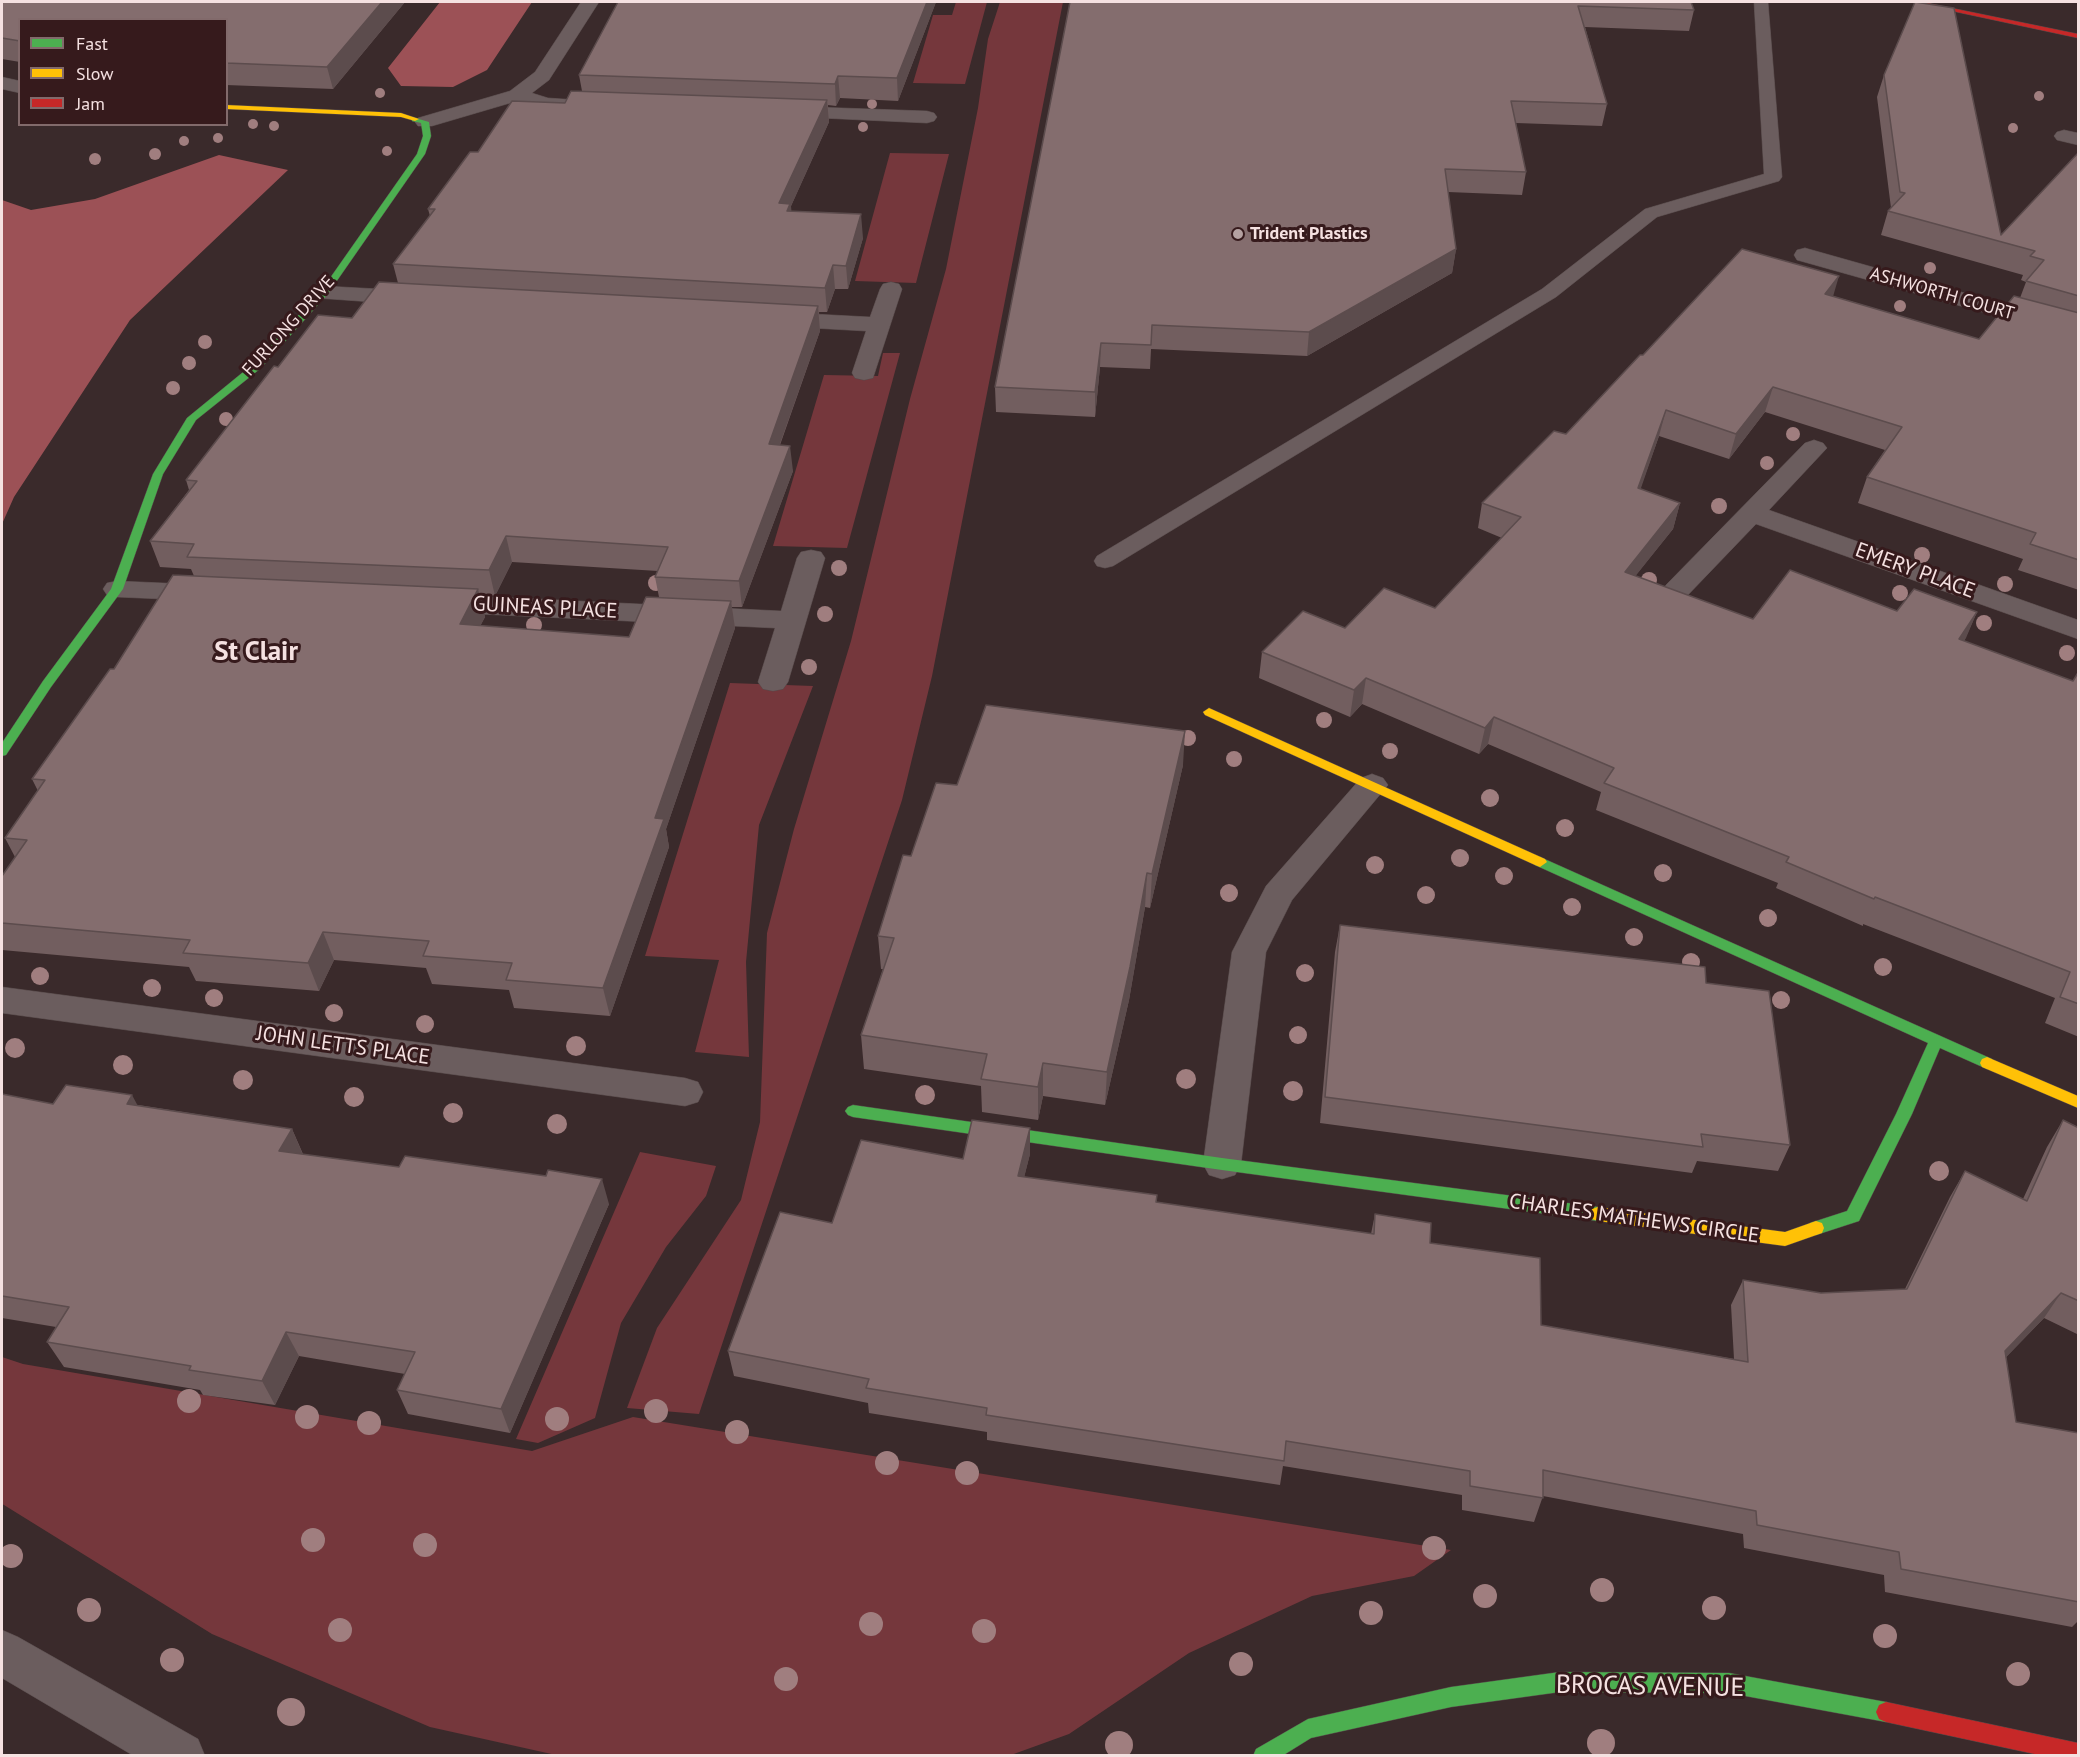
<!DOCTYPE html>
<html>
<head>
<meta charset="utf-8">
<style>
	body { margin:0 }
	#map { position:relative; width:2080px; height:1757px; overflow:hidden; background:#3a2a2b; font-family:"PT Sans",sans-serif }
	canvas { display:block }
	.frame { position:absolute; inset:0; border:3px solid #f5e1e1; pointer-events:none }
	.legend { position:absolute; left:18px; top:18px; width:210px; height:108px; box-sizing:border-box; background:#361a1c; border:2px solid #826a6b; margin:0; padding:8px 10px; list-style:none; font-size:18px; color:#f5e1e1 }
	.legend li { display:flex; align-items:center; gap:12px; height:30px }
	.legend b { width:30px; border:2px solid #826a6b }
</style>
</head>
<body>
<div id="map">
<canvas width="2080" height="1757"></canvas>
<div class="frame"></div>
<ul class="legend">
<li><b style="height:8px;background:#4caf50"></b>Fast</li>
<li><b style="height:8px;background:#ffc107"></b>Slow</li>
<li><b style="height:8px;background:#c62828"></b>Jam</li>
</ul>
</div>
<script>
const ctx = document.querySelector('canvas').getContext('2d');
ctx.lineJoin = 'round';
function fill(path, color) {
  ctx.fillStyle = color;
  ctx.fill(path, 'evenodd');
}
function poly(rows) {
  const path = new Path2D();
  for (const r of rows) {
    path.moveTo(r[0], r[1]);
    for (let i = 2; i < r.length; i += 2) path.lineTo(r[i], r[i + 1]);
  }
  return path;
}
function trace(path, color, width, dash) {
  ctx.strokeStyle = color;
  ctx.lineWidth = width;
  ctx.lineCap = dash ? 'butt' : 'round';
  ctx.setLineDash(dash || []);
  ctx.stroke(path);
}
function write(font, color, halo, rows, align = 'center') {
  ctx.font = font + ' "PT Sans",sans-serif';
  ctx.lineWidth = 6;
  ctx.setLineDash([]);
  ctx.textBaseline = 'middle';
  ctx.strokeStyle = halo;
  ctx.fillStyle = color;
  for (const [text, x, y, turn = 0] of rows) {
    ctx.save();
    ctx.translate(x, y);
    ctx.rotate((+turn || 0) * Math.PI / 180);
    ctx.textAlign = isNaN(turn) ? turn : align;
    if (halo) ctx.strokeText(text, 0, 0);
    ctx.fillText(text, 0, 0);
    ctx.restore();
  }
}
fill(poly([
	[956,2,987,2,965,84,913,83,933,15,952,15],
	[1000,2,1063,2,932,676,902,800,699,1414,627,1408,657,1328,741,1200,760,1122,767,933,794,829,851,641,910,399,946,269,978,108,988,39],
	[890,153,949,154,916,283,855,281],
	[883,353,900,353,847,548,773,546,824,375,878,376],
	[730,683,813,686,759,825,746,962,749,1057,695,1052,719,960,645,956],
	[640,1152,716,1166,706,1196,666,1247,621,1323,595,1418,538,1443,516,1439],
	[2,1357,23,1364,532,1451,633,1417,1451,1550,1414,1576,1312,1596,1189,1653,1069,1734,1011,1755,556,1755,430,1727,212,1634,4,1505,2,1504]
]), '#75373c');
fill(poly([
	[440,2,532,2,487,70,453,87,401,86,388,68],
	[219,155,288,170,130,320,14,497,2,524,2,200,31,210,95,199]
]), '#9c5156');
const lane = poly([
	[1754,2,1768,2,1782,177,1779,181,1657,217,1556,297,1113,566,1105,568,1097,566,1094,561,1097,556,1542,289,1645,209,1764,174,1754,2]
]);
const street = poly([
	[581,2,599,2,549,80,532,93,548,98,593,101,596,105,593,109,547,110,517,101,432,126,418,126,415,122,418,118,510,91,535,72,581,2],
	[2,77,20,81,20,93,2,89,2,77],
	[785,106,927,111,934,113,937,117,934,121,927,123,778,116,775,112,778,108,785,106],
	[2064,130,2078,133,2078,145,2057,140,2054,136,2057,132,2064,130],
	[1805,248,2078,325,2078,339,1797,260,1794,255,1797,250,1805,248],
	[891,282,899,284,902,289,873,378,864,380,855,378,852,373,866,331,775,326,767,324,763,319,767,314,775,312,870,317,880,289,883,284,891,282],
	[324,286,415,291,423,293,427,298,423,303,415,305,316,298,312,293,316,288,324,286],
	[1814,440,1823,443,1827,448,1769,510,2078,620,2078,639,1756,524,1686,597,1676,599,1666,597,1662,591,1666,585,1805,443,1814,440],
	[811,550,821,552,825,558,788,682,783,689,773,691,763,689,758,682,775,628,437,612,427,609,423,603,427,597,437,594,781,611,797,558,801,552,811,550],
	[117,581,209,585,219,587,223,593,219,599,209,601,117,597,107,595,103,589,107,583,117,581],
	[1372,774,1383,778,1388,785,1292,900,1266,952,1241,1164,1235,1175,1222,1179,1209,1175,1203,1164,1232,952,1266,886,1361,778,1372,774],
	[2,987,685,1078,698,1082,703,1092,698,1102,685,1106,2,1013,2,987],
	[2,1630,18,1637,198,1739,205,1756,134,1756,2,1678,2,1630]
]);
const fast = poly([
	[412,117,429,122,431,136,425,154,327,295,261,368,196,420,163,474,123,589,51,687,6,755,2,756,2,743,43,681,111,589,153,474,187,418,253,364,321,291,417,154,423,136,421,123,412,121,412,117],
	[1540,857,1992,1059,1994,1063,1992,1067,1987,1069,1940,1048,1912,1114,1859,1221,1816,1235,1810,1233,1808,1228,1810,1223,1847,1211,1896,1114,1928,1043,1535,865,1533,862,1540,857],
	[853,1105,1222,1158,1598,1207,1604,1209,1606,1214,1604,1219,1598,1221,1222,1170,853,1117,848,1115,845,1111,848,1107,853,1105],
	[1560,1672,1729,1673,1886,1702,1893,1705,1896,1712,1893,1719,1886,1722,1729,1693,1560,1692,1451,1707,1311,1738,1282,1756,1253,1756,1256,1749,1308,1719,1451,1687,1560,1672]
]);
const slow = poly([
	[226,105,401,113,419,119,415,121,401,117,226,109,226,105],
	[1209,708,1545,859,1547,862,1540,867,1535,865,1205,715,1203,712,1209,708],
	[1987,1057,2078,1096,2078,1108,1982,1067,1980,1063,1982,1059,1987,1057],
	[1598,1207,1785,1232,1816,1221,1822,1223,1824,1228,1822,1233,1785,1246,1598,1221,1592,1219,1590,1214,1592,1209,1598,1207]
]);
const jam = poly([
	[1910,2,1922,2,2078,34,2078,38,1910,2],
	[1886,1702,2078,1743,2078,1756,2044,1756,1886,1722,1879,1719,1876,1712,1879,1705,1886,1702]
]);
trace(lane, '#564949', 1);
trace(street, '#564949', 1);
trace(fast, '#564949', 1);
trace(slow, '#564949', 1);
trace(jam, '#564949', 1);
fill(lane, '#6b5d5e');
fill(street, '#6b5d5e');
fill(fast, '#4caf50');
fill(slow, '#ffc107');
fill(jam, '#c62828');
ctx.fillStyle = '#a07e7f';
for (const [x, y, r] of [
	[380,93,5],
	[2039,96,5],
	[872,104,5],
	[253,124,5],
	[274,126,5],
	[863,127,5],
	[2013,128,5],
	[218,138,5],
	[184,141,5],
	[387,151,5],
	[155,154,6],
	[95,159,6],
	[1930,268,6],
	[1900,306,6],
	[205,342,7],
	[189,363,7],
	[173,388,7],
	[226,419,7],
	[1793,434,7],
	[1767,463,7],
	[1719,506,8],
	[1922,555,8],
	[839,568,8],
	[1649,580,8],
	[656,583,8],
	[2005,584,8],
	[1900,593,8],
	[825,614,8],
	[1984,623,8],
	[534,625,8],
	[2067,653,8],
	[809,667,8],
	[1324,720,8],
	[1188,738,8],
	[1390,751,8],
	[1234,759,8],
	[1490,798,9],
	[1565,828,9],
	[1460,858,9],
	[1375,865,9],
	[1663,873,9],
	[1504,876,9],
	[1229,893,9],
	[1426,895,9],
	[1572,907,9],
	[1768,918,9],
	[1634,937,9],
	[1691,962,9],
	[1883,967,9],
	[1305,973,9],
	[40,976,9],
	[152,988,9],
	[214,998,9],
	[1781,1000,9],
	[334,1013,9],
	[425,1024,9],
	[1298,1035,9],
	[576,1046,10],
	[15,1048,10],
	[123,1065,10],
	[1186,1079,10],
	[243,1080,10],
	[1293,1091,10],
	[925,1095,10],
	[354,1097,10],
	[453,1113,10],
	[557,1124,10],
	[1939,1171,10],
	[189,1401,12],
	[656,1411,12],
	[307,1417,12],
	[557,1419,12],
	[369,1423,12],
	[737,1432,12],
	[887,1463,12],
	[967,1473,12],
	[313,1540,12],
	[425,1545,12],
	[1434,1548,12],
	[11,1556,12],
	[1602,1590,12],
	[1485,1596,12],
	[1714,1608,12],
	[89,1610,12],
	[1371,1613,12],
	[871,1624,12],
	[340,1630,12],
	[984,1631,12],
	[1885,1636,12],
	[172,1660,12],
	[1241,1664,12],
	[2018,1674,12],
	[786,1679,12],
	[291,1712,14],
	[1601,1743,14],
	[1119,1745,14]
]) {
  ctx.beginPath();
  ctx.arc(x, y, r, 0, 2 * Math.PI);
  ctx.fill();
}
fill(poly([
	[2,2,405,2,333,89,226,85,226,20,20,20,20,62,2,59],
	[936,2,898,101,840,98,836,106,828,105,829,122,791,206,791,212,863,238,848,289,835,289,827,312,819,312,820,331,780,445,793,471,742,607,732,607,735,628,666,829,669,847,610,1016,514,1008,509,990,432,984,426,968,334,960,319,991,196,981,189,967,2,950,2,876,15,857,5,838,38,791,32,779,114,669,194,576,191,569,160,567,150,541,189,490,186,480,278,367,352,318,398,283,393,264,430,216,428,209,478,152,565,103,582,91,579,75],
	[512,562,658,571,655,577,659,597,629,637,480,626,485,617,479,595,495,596],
	[1070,2,1691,2,1694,10,1689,31,1585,27,1607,104,1602,126,1516,123,1526,172,1522,195,1448,192,1456,249,1452,273,1307,356,1151,349,1150,369,1100,367,1095,417,996,412,995,387],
	[1884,75,2001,235,2079,152,2079,590,2018,570,2023,559,1858,503,1867,477,1885,450,1765,412,1729,459,1659,436,1640,489,1680,503,1673,529,1635,576,1753,619,1897,611,1977,612,1964,641,2073,681,2079,671,2079,1037,2045,1023,2055,998,1863,924,1863,926,1776,888,1778,883,1596,810,1601,792,1488,744,1479,754,1362,704,1350,717,1259,678,1262,652,1345,628,1435,608,1502,538,1478,528,1482,503,1566,434,1643,355,1833,296,1979,339,2020,298,2026,282,2021,280,2023,275,1881,235,1888,211,1891,208,1877,97],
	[1183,765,1150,908,1145,907,1129,1000,1105,1105,1043,1096,1038,1120,982,1112,981,1086,864,1069,861,1035,883,969,881,969,878,936,911,856,957,785],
	[1340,925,1706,983,1790,1145,1778,1171,1697,1161,1692,1173,1320,1123,1335,952],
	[2,1094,53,1104,138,1105,292,1129,303,1154,609,1204,510,1433,408,1414,397,1390,405,1374,299,1356,275,1405,203,1395,200,1390,64,1367,47,1342,56,1327,2,1318],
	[2063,1120,2079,1128,2079,1335,2044,1318,2006,1357,2016,1422,2079,1433,2079,1620,2072,1627,1885,1592,1884,1575,1744,1548,1743,1534,1543,1496,1534,1522,1462,1510,1462,1495,1283,1466,1280,1485,987,1440,987,1432,869,1413,868,1403,734,1376,728,1351,832,1223,963,1159,1030,1154,1024,1177,1157,1195,1157,1202,1371,1234,1375,1214,1430,1243,1541,1325,1734,1359,1731,1305,1743,1280,1821,1293,1905,1289,1950,1197,1965,1171,2023,1199,2047,1147]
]), '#725e5f');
fill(poly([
	[382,2,405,2,333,89,327,67],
	[927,2,936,2,898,101,897,78],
	[838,76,840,98,836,106,835,84],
	[827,100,829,122,791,206,793,227,779,203],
	[861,214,863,238,848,289,846,266],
	[1456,249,1452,273,1307,356,1309,332],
	[833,265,835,289,827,312,825,288],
	[1839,276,1832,300,1825,294],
	[818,306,820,331,771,469,769,444],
	[1101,343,1100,367,1095,417,1095,392],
	[1773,387,1765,412,1729,459,1736,434],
	[1666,410,1659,436,1632,514,1638,488],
	[790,446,793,471,742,607,739,581],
	[1680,503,1673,529,1618,598,1625,572],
	[506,536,512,562,495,596,489,570],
	[478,589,485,617,467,652,460,624],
	[731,601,735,628,666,829,669,847,610,1016,603,988,655,818],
	[1977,612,1966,638,1948,665,1959,639],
	[1366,678,1362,704,1350,717,1354,690],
	[1494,717,1488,744,1479,754,1485,728],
	[1185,731,1183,765,1150,908,1152,874],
	[1147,873,1145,907,1129,1000,1105,1105,1107,1072],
	[323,932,334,960,319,991,308,963],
	[1043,1063,1043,1096,1038,1120,1038,1087],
	[132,1095,146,1121,127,1104],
	[1030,1128,1030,1154,1018,1202,1018,1176],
	[292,1129,303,1155,279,1151],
	[602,1179,609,1204,510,1433,501,1409],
	[2061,1293,2044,1318,1989,1375,2005,1351],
	[286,1332,299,1356,275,1405,262,1381]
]), '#5c4c4d');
const building = poly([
	[2,2,382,2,327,67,226,63,226,20,20,20,20,41,2,38,2,2],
	[618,2,927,2,897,78,838,76,835,84,579,75,618,2],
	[1070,2,1691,2,1694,10,1578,6,1607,104,1511,101,1526,172,1445,169,1456,249,1309,332,1152,325,1151,345,1101,343,1095,392,995,387,1070,2],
	[1915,2,1954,8,2001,235,2079,152,2079,296,2026,281,2044,260,2030,256,2035,251,1888,211,1905,193,1900,192,1884,75,1915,2],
	[571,91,827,100,779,203,790,204,787,211,861,214,846,266,833,265,825,288,393,264,435,209,428,209,470,152,478,152,512,101,565,103,571,91],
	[1742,249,1839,276,1825,294,1979,339,2014,296,2079,313,2079,560,2030,544,2036,533,1867,477,1902,427,1773,387,1736,434,1666,410,1638,488,1680,503,1625,572,1753,619,1790,570,1897,611,1914,589,1977,612,1959,639,2073,681,2079,671,2079,1004,2060,997,2070,972,1875,897,1874,899,1786,862,1789,857,1604,783,1614,768,1494,717,1485,728,1366,678,1354,690,1262,652,1303,611,1345,628,1384,588,1435,608,1521,517,1482,503,1554,431,1566,434,1640,355,1643,355,1742,249],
	[379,282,818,306,769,444,790,446,739,581,655,577,668,547,506,536,489,570,187,557,194,544,150,541,197,481,186,480,274,366,278,367,318,315,352,318,379,282],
	[173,575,478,589,460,624,629,637,646,597,731,601,655,818,664,819,603,988,506,980,512,963,423,956,429,941,323,932,308,963,183,953,190,940,2,923,2,876,27,840,5,838,45,780,32,779,110,669,114,669,173,575],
	[986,705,1185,731,1152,874,1147,873,1130,967,1107,1072,1043,1063,1038,1087,981,1079,987,1054,861,1035,894,938,878,936,903,855,911,856,936,783,957,785,986,705],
	[1340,925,1705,967,1706,983,1769,991,1790,1145,1701,1134,1703,1147,1325,1097,1340,925],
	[66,1085,132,1095,127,1104,292,1129,279,1151,399,1167,405,1156,546,1176,548,1170,602,1179,501,1409,397,1390,415,1352,286,1332,262,1381,189,1370,191,1366,47,1342,69,1307,2,1296,2,1094,53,1104,66,1085],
	[972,1120,1030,1128,1018,1176,1157,1195,1156,1202,1374,1234,1375,1214,1431,1223,1430,1243,1540,1258,1541,1325,1748,1362,1743,1280,1821,1293,1907,1289,1965,1171,2027,1201,2063,1120,2079,1128,2079,1301,2061,1293,2005,1351,2016,1422,2079,1433,2079,1602,1901,1569,1899,1552,1757,1525,1756,1511,1543,1470,1543,1498,1470,1486,1470,1471,1286,1441,1284,1461,986,1415,987,1408,866,1388,869,1379,728,1351,780,1212,832,1223,861,1140,963,1159,972,1120]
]);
fill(building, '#846d6e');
trace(building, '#5c4c4d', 1.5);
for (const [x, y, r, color] of [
	[1238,234,6,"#b4a1a1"]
]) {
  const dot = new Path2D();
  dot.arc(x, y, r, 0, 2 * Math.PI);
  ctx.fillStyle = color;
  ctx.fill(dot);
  trace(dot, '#361a1c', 2);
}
write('bold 18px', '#f5e1e1', '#361a1c', [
	["Trident Plastics",1250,234]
], 'left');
write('18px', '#f5e1e1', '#361a1c', [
	["ASHWORTH COURT",1942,294,16],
	["FURLONG DRIVE",289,326,-48]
]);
write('21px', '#f5e1e1', '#361a1c', [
	["EMERY PLACE",1915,571,20],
	["GUINEAS PLACE",545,608,3],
	["JOHN LETTS PLACE",343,1046,8],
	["CHARLES MATHEWS CIRCLE",1634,1219,8]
]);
write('26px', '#f5e1e1', '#361a1c', [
	["BROCAS AVENUE",1650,1687,1]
]);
write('bold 27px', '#f5e1e1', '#361a1c', [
	["St Clair",256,652]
]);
</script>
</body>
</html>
